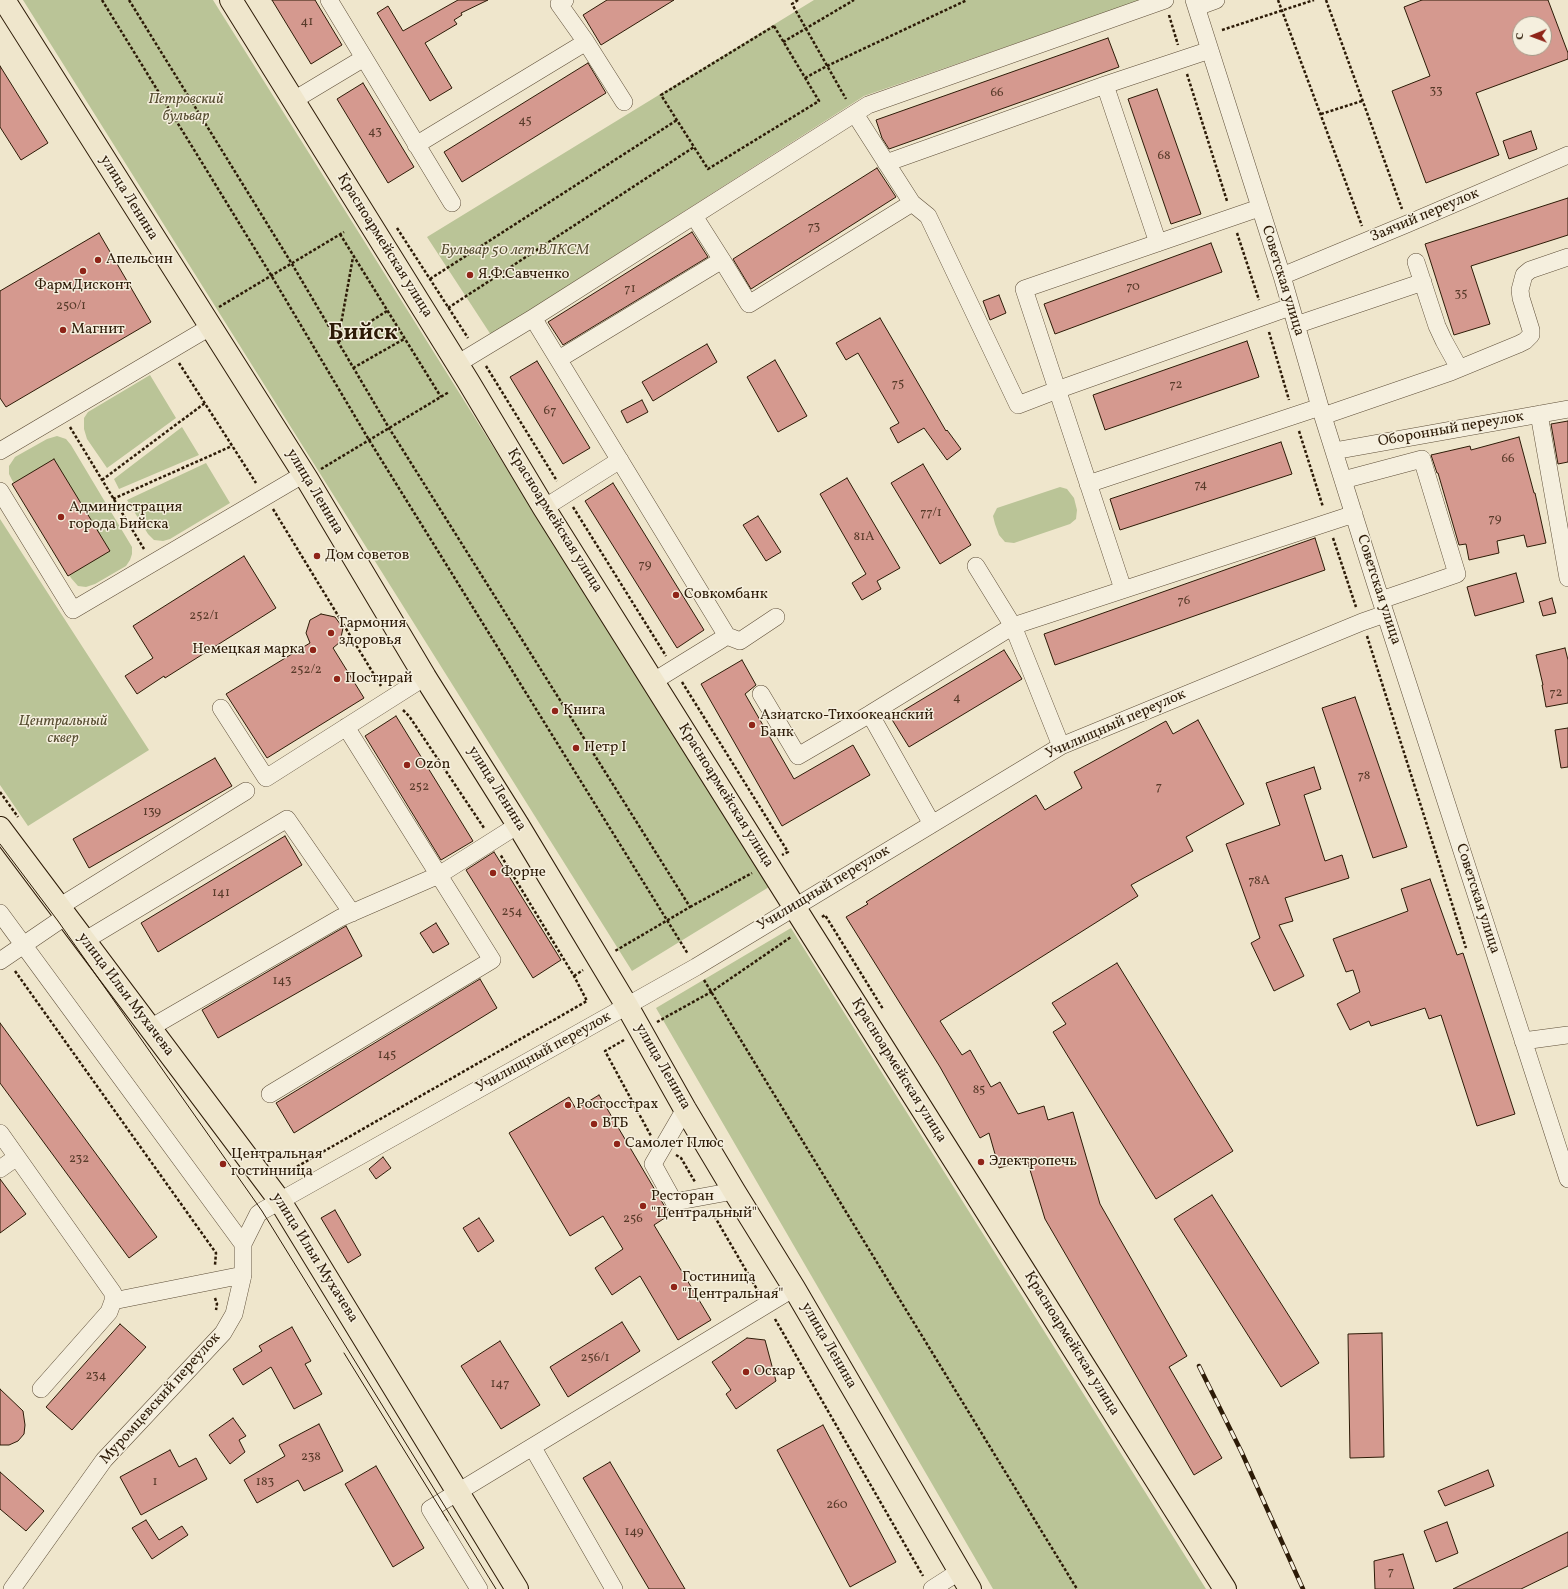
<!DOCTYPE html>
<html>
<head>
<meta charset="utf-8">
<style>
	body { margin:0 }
	#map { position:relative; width:1568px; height:1589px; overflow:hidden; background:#efe6cc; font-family:Vollkorn,serif }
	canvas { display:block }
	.north { position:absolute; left:1512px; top:16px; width:40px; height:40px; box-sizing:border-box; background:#f5efde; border:1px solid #a59a88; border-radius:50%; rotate:269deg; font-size:11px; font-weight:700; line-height:16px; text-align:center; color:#2d1b07 }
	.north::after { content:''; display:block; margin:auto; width:14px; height:18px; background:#8f2418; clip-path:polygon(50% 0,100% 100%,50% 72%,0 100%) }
</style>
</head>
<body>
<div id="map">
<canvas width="1568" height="1589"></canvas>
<div class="north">С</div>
</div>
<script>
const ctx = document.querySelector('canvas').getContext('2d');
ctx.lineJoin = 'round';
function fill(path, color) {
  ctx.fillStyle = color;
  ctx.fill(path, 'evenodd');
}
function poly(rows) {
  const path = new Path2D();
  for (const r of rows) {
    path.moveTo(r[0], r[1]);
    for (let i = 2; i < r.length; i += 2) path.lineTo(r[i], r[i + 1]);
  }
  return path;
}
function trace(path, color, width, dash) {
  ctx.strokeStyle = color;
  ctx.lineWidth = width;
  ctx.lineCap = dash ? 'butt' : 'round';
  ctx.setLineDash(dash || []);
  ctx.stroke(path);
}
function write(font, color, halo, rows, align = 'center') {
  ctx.font = font + ' Vollkorn,serif';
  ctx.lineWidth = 3;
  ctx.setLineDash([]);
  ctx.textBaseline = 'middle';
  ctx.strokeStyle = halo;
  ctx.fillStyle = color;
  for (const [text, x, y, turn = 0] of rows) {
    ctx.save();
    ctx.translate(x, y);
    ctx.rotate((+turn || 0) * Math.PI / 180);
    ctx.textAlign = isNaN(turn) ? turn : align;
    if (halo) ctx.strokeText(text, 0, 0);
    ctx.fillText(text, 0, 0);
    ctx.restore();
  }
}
fill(poly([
	[23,0,213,0,769,887,632,971],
	[814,0,1141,0,864,96,491,335,427,237],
	[150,375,176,418,107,468,87,439,84,429,84,418,88,412],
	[182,427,199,455,119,489,114,479],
	[57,436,66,439,71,445,132,547,132,554,130,560,126,566,95,584,86,587,78,586,71,578,12,480,9,474,9,466,15,457,47,439],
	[206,463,230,503,170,539,163,541,154,540,148,534,127,500],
	[1060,487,1067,489,1074,498,1077,510,1076,519,1070,524,1014,543,1005,542,999,535,995,524,993,516,997,508],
	[0,519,149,750,28,826,0,785],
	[791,928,1206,1589,993,1589,656,1008]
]), '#bac497');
const building = poly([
	[272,0,315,0,342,45,311,64,272,0],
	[458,0,488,0,461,13,462,15,454,20,457,24,425,43,452,88,430,101,377,13,388,6,403,31,458,0],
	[607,0,674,0,601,45,583,15,607,0],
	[1422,0,1548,0,1568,53,1568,59,1476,93,1499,155,1426,183,1392,91,1430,76,1404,7,1422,0],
	[1520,24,1544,24,1544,48,1520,48,1520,24],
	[1108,38,1119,67,889,149,882,138,876,120,1108,38],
	[588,63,606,93,462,182,444,152,588,63],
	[0,66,48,143,21,160,0,127,0,66],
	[363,83,414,167,388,183,337,99,363,83],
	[1157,89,1201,214,1171,224,1128,99,1157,89],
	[1531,131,1537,149,1509,159,1503,141,1531,131],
	[877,168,896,197,751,289,733,259,877,168],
	[1568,198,1568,235,1471,266,1490,324,1454,335,1425,244,1568,198],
	[692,232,708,257,563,345,548,322,692,232],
	[99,233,151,322,6,407,0,398,0,291,99,233],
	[1211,243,1222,272,1055,334,1044,304,1211,243],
	[999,295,1006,313,990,320,983,301,999,295],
	[880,318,946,431,947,430,961,449,947,460,924,428,898,443,890,428,899,423,858,353,846,360,836,343,880,318],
	[1247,341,1259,377,1105,430,1093,395,1247,341],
	[707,344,717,362,653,401,642,382,707,344],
	[775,360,807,416,778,432,747,377,775,360],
	[537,361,590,448,563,464,510,377,537,361],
	[642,400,648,412,627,423,621,411,642,400],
	[1568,421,1568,462,1558,464,1551,424,1568,421],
	[1519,437,1534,493,1535,493,1546,543,1527,547,1524,535,1497,541,1499,553,1469,560,1466,544,1459,545,1438,473,1437,473,1431,455,1470,446,1471,450,1519,437],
	[1281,442,1292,474,1120,530,1110,499,1281,442],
	[54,459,110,551,68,576,12,484,54,459],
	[923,464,971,545,940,564,891,483,923,464],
	[847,478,900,568,877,581,881,589,862,600,852,583,866,574,820,494,847,478],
	[613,483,704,630,677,648,585,501,613,483],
	[758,516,781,552,766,561,743,525,758,516],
	[1315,538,1325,570,1055,665,1044,634,1315,538],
	[244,556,276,608,165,678,164,676,137,694,125,676,153,658,133,626,244,556],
	[1516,573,1524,602,1475,616,1467,587,1516,573],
	[1552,598,1556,613,1543,616,1539,602,1552,598],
	[321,614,335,617,343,628,340,642,333,648,364,698,267,758,226,694,310,643,306,633,310,620,321,614],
	[1565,648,1568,660,1568,703,1546,707,1542,685,1543,685,1536,655,1565,648],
	[1004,650,1022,679,909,747,891,718,1004,650],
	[742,660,756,685,745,694,794,779,853,745,870,775,782,826,701,684,742,660],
	[1355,697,1407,847,1373,858,1322,708,1355,697],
	[396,716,473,841,441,860,365,736,396,716],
	[1198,720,1244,804,1186,837,1193,851,1131,885,1138,896,940,1021,962,1055,970,1050,991,1087,1000,1082,1018,1114,1044,1106,1048,1120,1073,1112,1100,1204,1187,1356,1169,1367,1222,1458,1194,1475,1045,1219,1027,1160,999,1168,989,1133,980,1138,940,1067,846,917,868,904,866,902,1036,795,1045,810,1082,788,1074,772,1166,721,1173,734,1198,720],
	[1568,728,1568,767,1561,768,1555,730,1568,728],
	[215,758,232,786,89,868,73,839,215,758],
	[1314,767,1321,789,1304,795,1325,861,1342,855,1349,878,1285,898,1293,921,1279,925,1304,976,1274,991,1251,943,1260,938,1226,844,1280,825,1266,783,1314,767],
	[285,836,302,865,158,952,141,923,285,836],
	[494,852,561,960,533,978,466,870,494,852],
	[1430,879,1457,955,1463,953,1515,1114,1477,1126,1441,1015,1429,1019,1425,1008,1371,1026,1369,1021,1350,1030,1337,1004,1360,992,1353,970,1346,972,1333,939,1408,911,1401,889,1430,879],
	[436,923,449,944,433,953,420,933,436,923],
	[346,926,362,956,218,1038,202,1010,346,926],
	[1117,963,1233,1151,1156,1199,1053,1032,1066,1024,1052,1003,1117,963],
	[480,979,497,1008,294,1133,276,1103,480,979],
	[0,1023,157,1237,129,1258,0,1083,0,1023],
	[599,1095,665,1207,671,1214,654,1225,711,1320,678,1340,640,1276,612,1295,595,1268,623,1249,603,1216,570,1236,509,1133,569,1097,576,1109,599,1095],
	[383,1157,391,1168,376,1179,369,1169,383,1157],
	[0,1179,26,1214,0,1233,0,1179],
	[1212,1195,1319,1363,1281,1387,1174,1219,1212,1195],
	[335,1210,361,1255,348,1263,321,1218,335,1210],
	[479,1218,494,1241,478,1252,463,1228,479,1218],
	[622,1322,640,1351,568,1397,550,1367,622,1322],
	[120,1324,146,1347,72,1430,46,1407,120,1324],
	[292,1327,311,1361,305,1364,322,1394,294,1409,271,1367,243,1385,233,1369,262,1351,259,1346,292,1327],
	[1382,1333,1384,1457,1350,1458,1348,1334,1382,1333],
	[747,1338,765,1340,776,1381,736,1409,726,1394,731,1390,712,1362,747,1338],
	[500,1341,540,1405,501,1429,461,1366,500,1341],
	[0,1389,23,1411,25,1425,24,1434,18,1441,9,1445,0,1445,0,1389],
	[233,1418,246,1436,239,1440,245,1452,230,1464,209,1435,233,1418],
	[319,1424,343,1471,304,1491,298,1480,257,1503,244,1480,285,1456,279,1445,319,1424],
	[823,1425,896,1562,850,1587,777,1450,823,1425],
	[170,1450,179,1467,196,1458,207,1479,141,1515,120,1477,170,1450],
	[610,1462,685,1589,649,1589,583,1478,610,1462],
	[376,1466,424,1548,393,1567,345,1484,376,1466],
	[1488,1470,1494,1486,1445,1506,1438,1491,1488,1470],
	[0,1472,44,1511,26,1531,0,1509,0,1472],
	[146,1520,159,1540,182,1526,188,1535,152,1559,132,1528,146,1520],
	[1447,1522,1458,1553,1436,1562,1424,1531,1447,1522],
	[1568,1532,1568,1566,1521,1589,1453,1589,1568,1532],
	[1403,1554,1414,1589,1375,1589,1374,1561,1403,1554]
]);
fill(building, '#d5998f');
trace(building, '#2d1b07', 1);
const minor = poly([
	[329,0,452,203],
	[565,0,559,4,586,42],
	[1194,0,1282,276,1320,407,1375,582,1568,1179],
	[1197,7,1216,0],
	[1105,85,1158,243],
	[294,100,364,58],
	[855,114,912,203,928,216,1018,405,1057,390,1290,307],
	[416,145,586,42,624,102],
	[886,163,1105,85,1210,50],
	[694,216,722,260],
	[1416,262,1437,326,1444,341,1459,368],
	[1282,276,1407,224,1568,155],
	[533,318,727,636,654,681],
	[1296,325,1423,282],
	[559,359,722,260,749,304,912,203],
	[457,364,533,318,868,105,1165,0],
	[1539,414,1568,578],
	[1323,416,1451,372,1519,344,1525,341,1531,335,1531,330,1521,298,1520,290,1524,275,1530,270,1568,257],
	[0,451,210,327],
	[1334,451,1568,409],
	[1343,480,1422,459,1457,574,1381,600],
	[1088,484,1320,407],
	[0,491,73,610,304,474],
	[544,508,620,460],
	[1123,589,1024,289,1259,208],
	[727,636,740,641,776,617],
	[761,694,798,756,870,714,932,824],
	[221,708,266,778,425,677],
	[870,714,1013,626,976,566],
	[1061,746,1013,626,1354,514],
	[59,907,246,791],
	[0,913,243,1244],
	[84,941,287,819,352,913],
	[0,961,66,916],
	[150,1028,340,918,439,875,518,825],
	[1523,1041,1568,1035],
	[270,1094,492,960,346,727],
	[685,1109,653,1164,674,1202,734,1191],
	[0,1133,113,1293,113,1301,109,1312,41,1389],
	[0,1169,17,1157],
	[113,1301,243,1275],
	[533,1448,614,1589],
	[12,1589,104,1460,223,1333,234,1314,243,1275,243,1244,258,1214,262,1211,696,967,1061,746,1362,622,1385,614],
	[479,1589,430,1509,794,1288],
	[932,1589,960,1571]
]);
const major = poly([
	[4,0,307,479,425,677,518,825,627,1006,685,1109,734,1191,794,1288,970,1589],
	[231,0,468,381,544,508,807,927,1225,1589],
	[0,828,280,1201,517,1589]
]);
trace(minor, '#5e4e38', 18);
trace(major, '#2d1b07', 24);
trace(poly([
	[102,0,271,275,369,440,688,954],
	[129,0,292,264,389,428,690,907,615,951],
	[798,0,792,4,846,99],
	[1278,0,1362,226],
	[1326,0,1402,209],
	[1169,15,1178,45],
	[774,26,819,101,708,169,661,95,774,26],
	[1222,30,1314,0],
	[783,42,854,0],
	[1187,74,1227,201],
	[805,78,827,66,967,0],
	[1321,114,1362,101],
	[397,228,468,338],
	[1237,233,1259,300],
	[340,234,441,397],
	[430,279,677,120],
	[219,307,344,232],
	[448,308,694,147],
	[1269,332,1289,400],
	[338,341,353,257],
	[338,342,387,311],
	[179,363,256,483],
	[486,366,557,481],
	[353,368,404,339],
	[70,427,144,549],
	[1299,431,1323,507],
	[321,469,449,392],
	[102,480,205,403],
	[113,499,232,446],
	[573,507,666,656],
	[273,509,381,686],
	[1333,538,1356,607],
	[1367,636,1466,948],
	[682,682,788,852,782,855],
	[403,710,409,716,484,828],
	[0,792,18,817],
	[690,907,752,873],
	[822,917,825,915,883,1009],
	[15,971,216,1253,215,1265],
	[574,976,583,970],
	[704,980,1077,1589],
	[657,1022,711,992,791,937],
	[624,1040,605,1051,651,1136],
	[676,1155,681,1158,695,1182],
	[284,1174,587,1001,574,976,500,854],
	[712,1212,758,1291],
	[215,1298,217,1304,216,1310],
	[775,1319,923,1576]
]), '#2d1b07', 2.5, [3, 2]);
trace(minor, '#f5efde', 17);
trace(major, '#efe6cc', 22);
trace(poly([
	[0,844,58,921,262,1211,496,1589],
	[344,1353,448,1521]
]), '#2d1b07', 1);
const rail = poly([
	[1199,1366,1242,1453,1303,1589]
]);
trace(rail, '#2d1b07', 4.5);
trace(rail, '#f5efde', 3, [9]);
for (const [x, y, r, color] of [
	[98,260,4,"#8f2418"],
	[83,271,4,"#8f2418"],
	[470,275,4,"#8f2418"],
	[63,330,4,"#8f2418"],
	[61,517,4,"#8f2418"],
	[317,556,4,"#8f2418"],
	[676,595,4,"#8f2418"],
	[331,633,4,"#8f2418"],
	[313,650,4,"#8f2418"],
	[337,679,4,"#8f2418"],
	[555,711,4,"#8f2418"],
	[752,725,4,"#8f2418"],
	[576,748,4,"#8f2418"],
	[407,765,4,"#8f2418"],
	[493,873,4,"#8f2418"],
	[568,1105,4,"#8f2418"],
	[594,1124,4,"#8f2418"],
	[617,1144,4,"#8f2418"],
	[981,1162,4,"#8f2418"],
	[223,1164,4,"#8f2418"],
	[643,1206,4,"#8f2418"],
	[674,1287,4,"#8f2418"],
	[746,1372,4,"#8f2418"]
]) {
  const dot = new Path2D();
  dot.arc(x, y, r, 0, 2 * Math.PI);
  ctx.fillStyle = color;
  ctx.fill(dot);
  trace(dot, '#f5efde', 1.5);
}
write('13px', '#573a29', null, [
	["41",307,23],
	["33",1436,92],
	["66",997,94],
	["45",525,122],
	["43",375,133],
	["68",1164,157],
	["73",814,228],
	["70",1133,288],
	["71",630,290],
	["35",1461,295],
	["250/1",71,307],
	["75",898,385],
	["72",1176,386],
	["67",550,412],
	["66",1508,460],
	["74",1201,486],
	["77/1",931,514],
	["79",1495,520],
	["81А",864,538],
	["79",645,566],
	["76",1184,602],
	["252/1",204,617],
	["252/2",306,671],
	["72",1556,694],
	["4",957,699],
	["78",1364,777],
	["252",419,788],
	["7",1159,788],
	["139",152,813],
	["78А",1259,882],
	["141",221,894],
	["254",512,913],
	["143",282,982],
	["145",387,1056],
	["85",979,1091],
	["232",79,1160],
	["256",633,1220],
	["256/1",595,1359],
	["234",96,1377],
	["147",500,1385],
	["238",311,1458],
	["1",155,1483],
	["183",265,1483],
	["260",837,1506],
	["149",634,1533],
	["7",1391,1573]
]);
write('italic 15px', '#574e32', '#f5efde', [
	["Петровский",186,100],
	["бульвар",186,117],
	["Бульвар 50 лет ВЛКСМ",515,251],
	["Центральный",63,722],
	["сквер",63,739]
]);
write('15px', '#2d1b07', '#f5efde', [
	["улица Ленина",128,198,58],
	["Заячий переулок",1425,216,-23],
	["Красноармейская улица",384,246,58],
	["Советская улица",1282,281,73],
	["Оборонный переулок",1451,430,-10],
	["улица Ленина",314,492,59],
	["Красноармейская улица",554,521,58],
	["Советская улица",1378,590,72],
	["Училищный переулок",1116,725,-24],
	["улица Ленина",496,789,58],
	["Красноармейская улица",725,796,58],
	["Училищный переулок",824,889,-31],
	["Советская улица",1477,899,72],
	["улица Ильи Мухачева",125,995,53],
	["Училищный переулок",544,1053,-29],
	["улица Ленина",662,1067,60],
	["Красноармейская улица",898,1071,58],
	["улица Ильи Мухачева",314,1258,58],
	["Красноармейская улица",1071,1344,58],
	["улица Ленина",828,1346,60],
	["Муромцевский переулок",161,1399,-48]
]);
write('15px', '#2d1b07', '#f5efde', [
	["Апельсин",106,260],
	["Я.Ф.Савченко",478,275],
	["ФармДисконт",83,286,"center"],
	["Магнит",71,330],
	["Администрация",69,508],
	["города Бийска",69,525],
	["Дом советов",325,556],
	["Совкомбанк",684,595],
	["Гармония",339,624],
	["здоровья",339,641],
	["Немецкая марка",305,650,"right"],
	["Постирай",345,679],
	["Книга",563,711],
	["Азиатско-Тихоокеанский",760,716],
	["Банк",760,733],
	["Петр I",584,748],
	["Ozon",415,765],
	["Форне",501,873],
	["Росгосстрах",576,1105],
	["ВТБ",602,1124],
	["Самолет Плюс",625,1144],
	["Центральная",231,1155],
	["гостинница",231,1172],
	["Электропечь",989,1162],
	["Ресторан",651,1197],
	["\"Центральный\"",651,1214],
	["Гостиница",682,1278],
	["\"Центральная\"",682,1295],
	["Оскар",754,1372]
], 'left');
write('bold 23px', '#2d1b07', '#f5efde', [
	["Бийск",363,335]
]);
</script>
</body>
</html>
